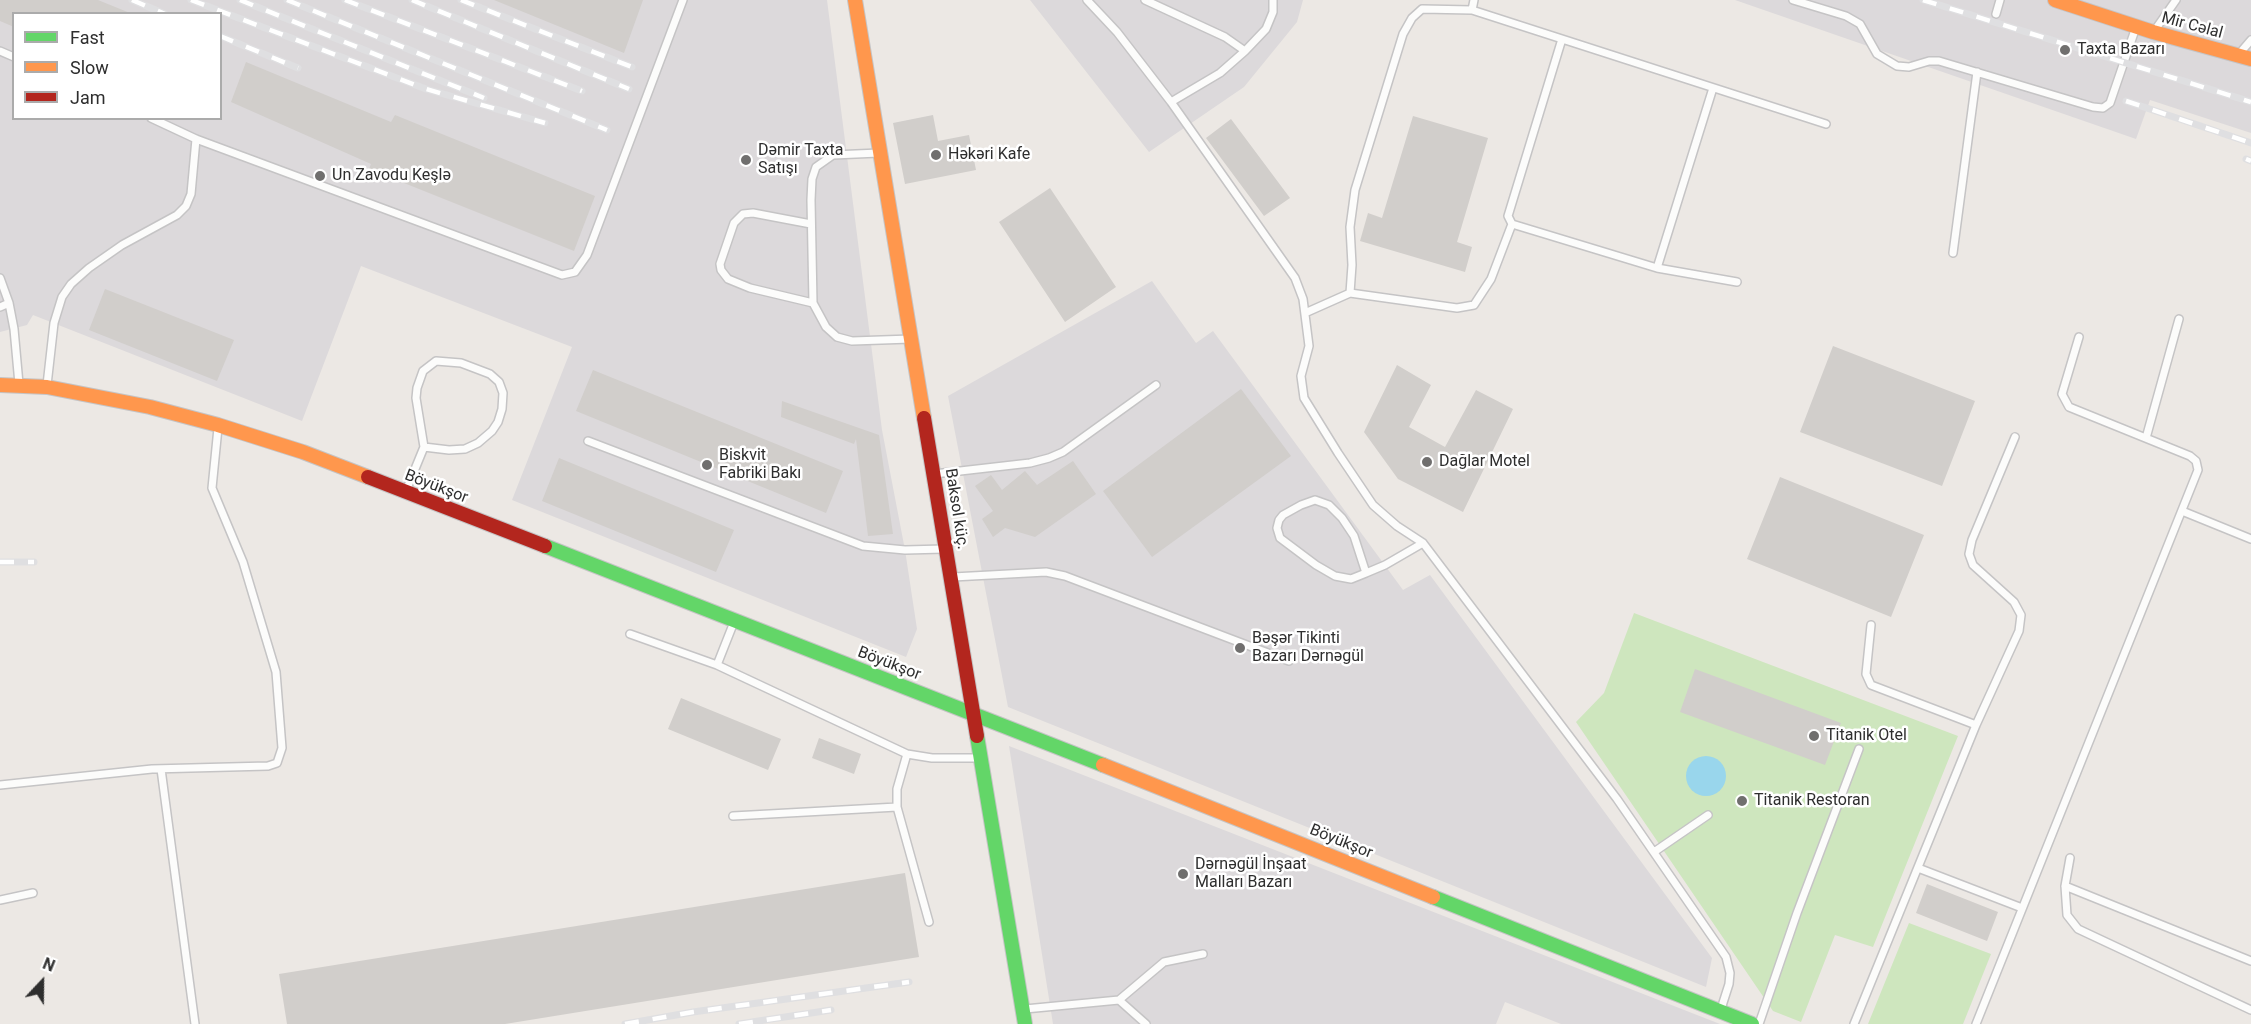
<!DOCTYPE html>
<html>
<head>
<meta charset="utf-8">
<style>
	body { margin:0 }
	#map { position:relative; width:2251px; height:1024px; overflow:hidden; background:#ece8e4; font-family:Roboto,sans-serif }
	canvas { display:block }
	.legend { position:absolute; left:12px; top:12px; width:210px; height:108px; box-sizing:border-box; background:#fff; border:2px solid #ababab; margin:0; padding:8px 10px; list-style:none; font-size:18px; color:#2e2e2e }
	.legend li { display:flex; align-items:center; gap:12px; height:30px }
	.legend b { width:30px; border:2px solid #ababab }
	.north { position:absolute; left:12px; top:952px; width:60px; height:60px; -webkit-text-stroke:4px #fff; paint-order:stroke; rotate:22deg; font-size:16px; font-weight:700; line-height:24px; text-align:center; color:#2e2e2e }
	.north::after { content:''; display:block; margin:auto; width:21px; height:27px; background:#2e2e2e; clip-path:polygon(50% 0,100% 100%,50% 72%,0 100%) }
</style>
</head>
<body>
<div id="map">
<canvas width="2251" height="1024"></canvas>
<ul class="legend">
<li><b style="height:8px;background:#63d668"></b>Fast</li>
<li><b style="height:8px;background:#ff974d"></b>Slow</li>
<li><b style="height:8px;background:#b3261e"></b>Jam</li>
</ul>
<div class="north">N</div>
</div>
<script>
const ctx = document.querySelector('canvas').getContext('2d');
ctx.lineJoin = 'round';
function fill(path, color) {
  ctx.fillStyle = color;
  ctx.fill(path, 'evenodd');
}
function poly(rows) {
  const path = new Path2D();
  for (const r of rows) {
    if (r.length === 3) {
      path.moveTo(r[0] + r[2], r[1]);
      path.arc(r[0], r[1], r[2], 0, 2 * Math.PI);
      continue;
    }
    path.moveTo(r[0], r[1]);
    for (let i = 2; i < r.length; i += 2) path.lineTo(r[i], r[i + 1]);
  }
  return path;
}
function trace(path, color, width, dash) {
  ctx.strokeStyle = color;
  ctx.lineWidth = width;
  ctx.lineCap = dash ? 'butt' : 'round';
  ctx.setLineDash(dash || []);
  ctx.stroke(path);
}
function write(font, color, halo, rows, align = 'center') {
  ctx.font = font + ' Roboto,sans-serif';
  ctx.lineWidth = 5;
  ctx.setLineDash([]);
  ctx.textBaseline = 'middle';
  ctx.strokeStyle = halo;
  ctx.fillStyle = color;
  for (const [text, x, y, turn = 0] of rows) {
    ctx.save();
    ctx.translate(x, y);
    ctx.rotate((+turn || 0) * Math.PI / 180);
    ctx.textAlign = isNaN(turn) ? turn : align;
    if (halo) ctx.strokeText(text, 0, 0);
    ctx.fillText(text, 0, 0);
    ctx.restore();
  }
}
fill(poly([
	[0,0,827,0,882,430,905,550,917,629,906,657,512,500,572,347,361,266,302,421,33,315,27,325,0,332],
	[14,14,220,14,220,118,14,118],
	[1030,0,1303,0,1297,22,1244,87,1149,152],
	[1735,0,2251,0,2251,133,2150,100,2136,139],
	[1152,281,1196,343,1213,331,1403,590,1430,575,1712,958,1706,987,1008,707,948,396],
	[1009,746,1720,1024,1561,1024,1505,1002,1496,1024,1053,1024]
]), '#dcd9db');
fill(poly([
	[1634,613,1958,736,1873,947,1835,935,1801,1022,1773,1011,1576,722,1604,693],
	[1909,923,1991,954,1963,1024,1868,1024]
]), '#cee6be');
fill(poly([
	[1706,776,20]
]), '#99d6ec');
fill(poly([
	[0,0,98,0,130,13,14,14,14,27,0,21],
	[494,0,643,0,624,53],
	[246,62,391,122,395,115,595,196,574,251,369,169,371,164,231,102],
	[933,115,938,141,969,135,976,170,905,184,893,123],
	[1413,116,1488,138,1457,242,1472,247,1465,272,1360,241,1368,213,1382,218],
	[1231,119,1290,198,1264,216,1206,138],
	[1050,188,1116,287,1065,322,999,222],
	[105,289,234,340,217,381,89,330],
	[1833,346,1975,401,1942,486,1800,432],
	[1397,365,1431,385,1409,427,1445,447,1476,390,1513,409,1463,512,1398,479,1364,432],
	[593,370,843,471,826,513,576,411],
	[1241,389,1291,456,1152,557,1103,491],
	[782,401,879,435,893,534,868,536,856,439,854,444,781,417],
	[559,458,734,530,716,572,542,501],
	[1073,461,1096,494,1035,537,1005,528,993,537,982,519,993,511,975,486,991,475,1002,490,1025,471,1037,485],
	[1780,477,1924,535,1891,617,1747,559],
	[1695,669,1841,723,1825,765,1680,712],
	[681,698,781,739,768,770,668,729],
	[819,738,861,754,854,774,812,758],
	[905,873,919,957,505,1024,287,1024,279,974],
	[1927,884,1998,912,1987,941,1916,913]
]), '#d1cecb');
const lane = poly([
	[1087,0,1117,32,1171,102,1295,278,1303,299,1309,346,1301,376,1304,398,1338,453,1373,505,1397,526,1423,543,1617,799,1726,957,1730,973,1729,984,1721,1009],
	[1145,0,1225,37,1245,51],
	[1474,0,1472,10,1826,124],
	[1793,0,1846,16,1860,24,1877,54,1897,66,1909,67,1929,61,1939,61,2093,107,2103,108,2110,103,2136,27],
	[1996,14,2000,0],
	[2155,30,2176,0],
	[1562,39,1508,216,1512,224,1657,268,1737,282],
	[0,51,14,57],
	[2239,54,2251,40],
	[1171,102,1220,73,1245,51,1266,29,1273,12,1273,0],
	[151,118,196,139,562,275,575,272,587,255,683,0],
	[879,153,833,155,816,167,812,179,811,200,813,303,826,327,837,337,852,341,911,339],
	[811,224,753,213,743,214,734,223,720,264,721,270,728,279,750,288,813,303],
	[1953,253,1977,72],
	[1657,268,1713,88],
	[0,278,9,303,14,329,19,384],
	[1350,293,1457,308,1474,305,1491,279,1512,224],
	[0,307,9,303],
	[1305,313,1350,293,1352,265,1350,227,1355,190,1403,34,1412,18,1422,9,1472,10],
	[47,385,54,323,62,297,71,284,89,268,122,245,177,215,186,206,191,194,196,139],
	[2146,438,2179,319],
	[588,441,863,546,905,550,944,549],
	[934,474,1030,463,1049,458,1063,452,1156,385],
	[406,491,424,447,416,398,417,388,423,371,436,361,461,363,490,374,499,382,503,393,502,409,498,422,492,431,478,443,465,449,449,450,424,447],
	[2182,511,2251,539],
	[1366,573,1351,579,1335,576,1316,565,1280,538,1277,528,1279,520,1283,515,1301,505,1315,500,1329,505,1342,518,1354,536,1366,573,1385,565,1423,543],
	[953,577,1046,572,1065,576,1289,661],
	[1871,625,1866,674,1871,685,1976,725],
	[630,634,717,665,907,754,932,758,980,758],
	[717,665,734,622],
	[907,754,897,789,897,807,929,922],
	[161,769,195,1024],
	[0,785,152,769,268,766,277,763,282,748,276,672,243,562,212,488,218,428],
	[733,816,897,807],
	[1654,852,1708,815],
	[2070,858,2065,886,2067,915,2078,929,2251,1010],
	[1918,868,2022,908],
	[2065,886,2251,961],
	[0,900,33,893],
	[1025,1009,1119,1000],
	[1146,1024,1119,1000,1164,962,1203,954],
	[1759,1024,1797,913,1859,749],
	[1854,1024,1976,725,2019,631,2021,615,2014,602,1973,565,1969,554,1972,540,2015,437],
	[1976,1024,2198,470,2196,461,2190,456,2069,407,2062,394,2079,337]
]);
const fast = poly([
	[545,546,1103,765],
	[977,736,1025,1024],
	[1433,897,1752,1024]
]);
const slow = poly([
	[855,0,924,418],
	[2055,0,2153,32,2251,59],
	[0,385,47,387,150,407,218,425,303,452,368,477],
	[1103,765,1433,897]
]);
const jam = poly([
	[924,418,977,736],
	[368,477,545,546]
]);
trace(lane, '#c5c4c5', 10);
trace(fast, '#c5c4c5', 16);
trace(slow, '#c5c4c5', 16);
trace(jam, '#c5c4c5', 16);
trace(lane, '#fcfcfb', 7);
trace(fast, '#63d668', 14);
trace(slow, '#ff974d', 14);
trace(jam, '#b3261e', 14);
const rail = poly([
	[132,0,165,14],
	[191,0,426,89,545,123],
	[240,0,484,98],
	[287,0,607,130],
	[345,0,582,91],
	[412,0,629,89],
	[461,0,632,67],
	[1923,0,2251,102],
	[220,36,298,68],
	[2126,101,2251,143],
	[2246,159,2251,161],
	[0,562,34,562],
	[625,1024,693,1012,909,982],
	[739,1024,831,1010]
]);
trace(rail, '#dfdfe1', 7);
trace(rail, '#fff', 4.5, [14]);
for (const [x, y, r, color] of [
	[2065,50,6,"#706f6e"],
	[936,155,6,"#706f6e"],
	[746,160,6,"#706f6e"],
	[320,176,6,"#706f6e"],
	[1427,462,6,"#706f6e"],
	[707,465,6,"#706f6e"],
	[1240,648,6,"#706f6e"],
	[1814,736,6,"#706f6e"],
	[1742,801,6,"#706f6e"],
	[1183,874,6,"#706f6e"]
]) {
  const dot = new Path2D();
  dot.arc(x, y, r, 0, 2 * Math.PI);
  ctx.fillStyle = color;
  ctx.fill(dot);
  trace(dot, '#fff', 2);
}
write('16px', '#2e2e2e', '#fff', [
	["Mir Cəlal",2192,26,15],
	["Böyükşor",436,487,21],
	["Baksol küç.",956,509,81],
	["Böyükşor",889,664,21],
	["Böyükşor",1341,842,22]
]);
write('16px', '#2e2e2e', '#fff', [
	["Taxta Bazarı",2077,50],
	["Dəmir Taxta",758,151],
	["Satışı",758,169],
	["Həkəri Kafe",948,155],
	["Un Zavodu Keşlə",332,176],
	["Biskvit",719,456],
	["Fabriki Bakı",719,474],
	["Dağlar Motel",1439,462],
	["Bəşər Tikinti",1252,639],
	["Bazarı Dərnəgül",1252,657],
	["Titanik Otel",1826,736],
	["Titanik Restoran",1754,801],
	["Dərnəgül İnşaat",1195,865],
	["Malları Bazarı",1195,883]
], 'left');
</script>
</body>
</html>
